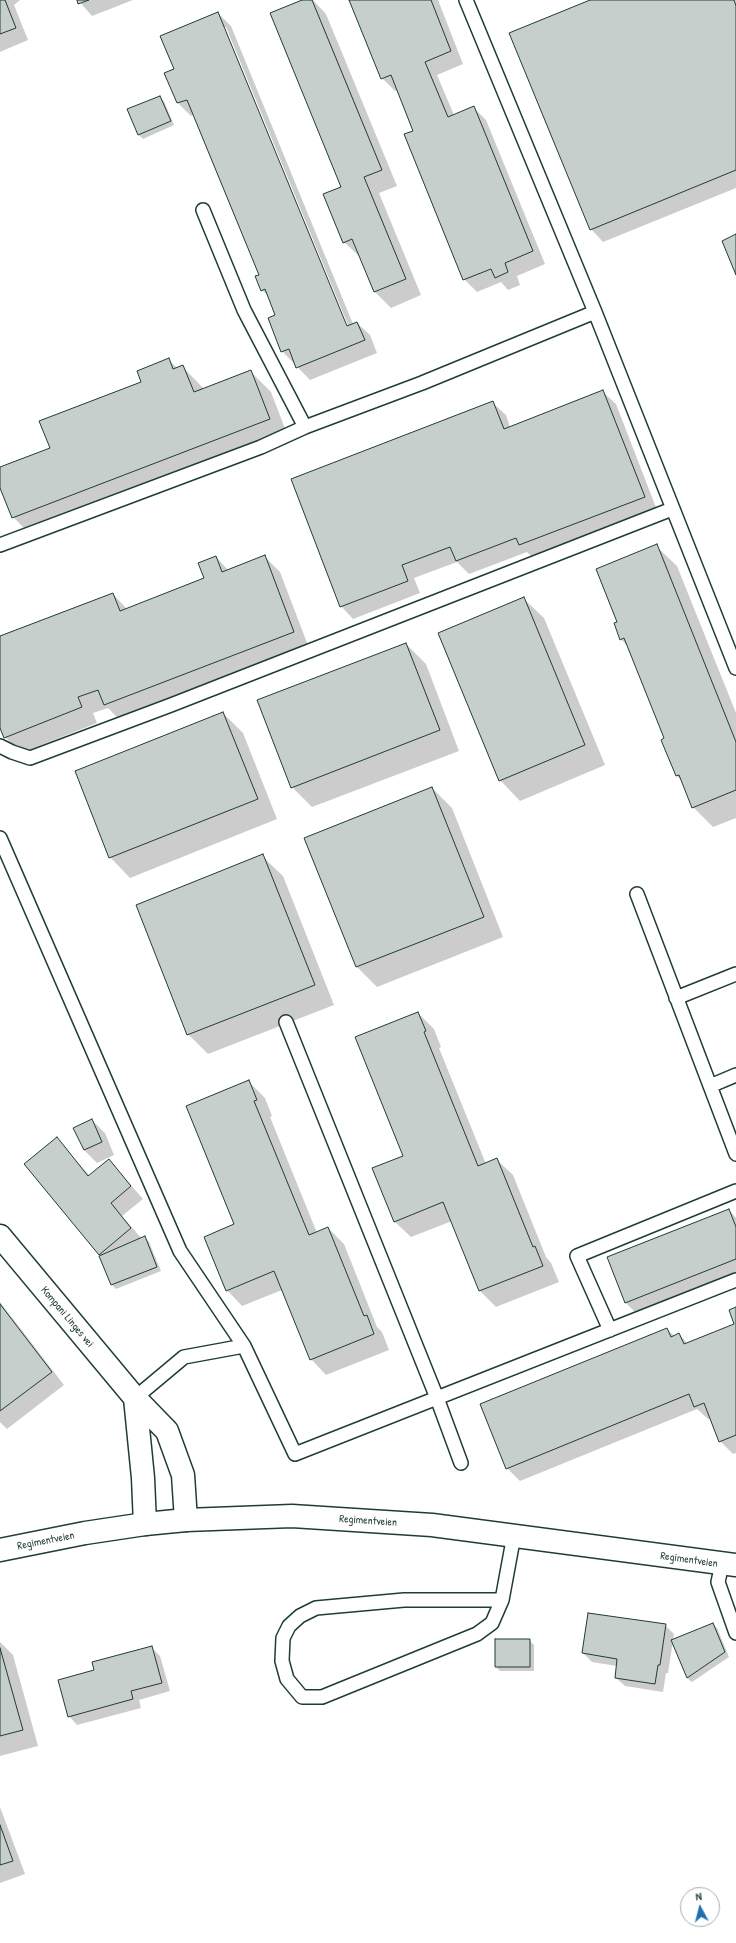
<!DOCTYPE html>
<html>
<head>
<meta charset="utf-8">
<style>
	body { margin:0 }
	#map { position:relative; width:736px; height:1943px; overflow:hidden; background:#fff; font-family:"Patrick Hand",sans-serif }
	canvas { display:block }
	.north { position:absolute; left:680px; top:1887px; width:40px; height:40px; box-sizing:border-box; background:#fff; border:1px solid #a5b1ae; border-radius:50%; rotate:353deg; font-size:11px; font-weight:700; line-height:16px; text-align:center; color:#1f3d34 }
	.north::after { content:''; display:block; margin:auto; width:14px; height:18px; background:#1f6fb2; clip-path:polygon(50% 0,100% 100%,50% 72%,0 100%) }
</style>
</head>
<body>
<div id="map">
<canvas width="736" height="1943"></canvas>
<div class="north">N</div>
</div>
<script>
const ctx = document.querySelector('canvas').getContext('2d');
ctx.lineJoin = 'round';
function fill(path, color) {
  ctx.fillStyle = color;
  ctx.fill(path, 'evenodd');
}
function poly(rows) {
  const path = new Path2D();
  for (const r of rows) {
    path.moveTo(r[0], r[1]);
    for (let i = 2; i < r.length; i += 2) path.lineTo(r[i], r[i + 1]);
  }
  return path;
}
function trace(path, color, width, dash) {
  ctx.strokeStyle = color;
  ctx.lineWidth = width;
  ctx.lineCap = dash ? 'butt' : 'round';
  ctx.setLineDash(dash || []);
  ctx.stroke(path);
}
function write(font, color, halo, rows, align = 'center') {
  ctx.font = font + ' "Patrick Hand",sans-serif';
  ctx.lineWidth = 4;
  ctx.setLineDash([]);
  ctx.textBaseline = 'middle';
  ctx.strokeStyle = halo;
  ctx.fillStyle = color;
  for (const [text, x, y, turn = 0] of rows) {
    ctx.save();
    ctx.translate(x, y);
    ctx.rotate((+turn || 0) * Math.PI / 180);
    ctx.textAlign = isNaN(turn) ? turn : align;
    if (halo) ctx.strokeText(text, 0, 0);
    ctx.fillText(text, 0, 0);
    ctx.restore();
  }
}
fill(poly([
	[0,0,20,0,14,5,28,40,0,52],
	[78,0,133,0,92,16],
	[305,0,313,0,326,14,397,186,379,193,421,295,391,308,375,292,361,258,344,242,342,188],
	[350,0,438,0,463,64,437,75,454,115,474,108,486,120,545,264,517,276,520,285,508,290,501,282,477,292,464,279,415,131,398,90,395,91,382,78],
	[593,0,736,0,736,188,603,242,591,229],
	[218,13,231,26,353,324,357,323,370,335,377,353,310,380,282,351,276,316,269,297,262,290,260,275,194,114,191,116,178,103,166,73,175,70],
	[223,27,226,27,350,330,348,331],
	[160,97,164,101,174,125,143,139,139,135,128,110],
	[169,360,178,369,183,367,204,389,251,372,271,392,289,439,33,537,13,517,0,485,0,468,51,448,142,383],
	[603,392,616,404,657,510,533,558,527,552,469,574,457,562,414,578,420,593,353,619,341,606,493,403,506,415,510,427],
	[656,546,677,566,736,713,736,818,713,827,693,807,683,782,677,776,665,739,628,647,621,639,618,622],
	[264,556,280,572,309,648,121,721,108,708,93,713,97,723,21,753,5,737,0,725,0,637,113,594,127,609,206,579,216,557,228,570],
	[523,598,544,618,605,765,520,801,500,780],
	[406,644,426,664,459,751,312,807,292,787],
	[223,713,243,733,277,819,130,878,110,857],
	[432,788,452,808,503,937,377,987,357,967,306,838],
	[262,856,283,876,334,1005,208,1054,188,1034],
	[418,1013,434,1029,441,1047,439,1048,486,1164,497,1160,513,1175,546,1257,551,1263,559,1282,496,1307,480,1291,452,1221,411,1237,395,1222,404,1156],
	[249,1082,265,1098,272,1116,270,1117,317,1233,328,1228,344,1244,377,1327,382,1332,389,1350,326,1375,311,1359,282,1290,242,1306,227,1290,235,1225],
	[92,1120,105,1133,114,1155,97,1163,84,1150],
	[56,1139,90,1176,109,1160,143,1199,122,1216,142,1239,145,1238,149,1242,161,1271,116,1289,112,1285,101,1256,25,1165],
	[729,1210,736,1218,736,1276,638,1315,626,1303],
	[0,1302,64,1385,7,1429,0,1422],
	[736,1308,736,1453,733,1454,720,1441,711,1418,708,1419,697,1409,520,1481,507,1468,667,1329,674,1336,679,1334,688,1344,736,1325],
	[713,1624,717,1628,729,1657,692,1682,687,1678,673,1641,668,1673,666,1673,663,1692,625,1686,616,1678,617,1666,592,1662,583,1653,665,1625,674,1634,673,1640],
	[529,1640,534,1645,534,1671,500,1671,496,1667],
	[0,1642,13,1655,38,1746,0,1756],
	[151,1647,160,1656,170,1691,139,1700,141,1708,77,1725,69,1716,95,1671],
	[0,1807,25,1874,0,1883]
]), '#0003');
const building = poly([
	[0,0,5,0,16,28,0,34,0,0],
	[77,0,89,0,78,4,77,0],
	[302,0,312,0,382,170,364,177,406,279,374,292,352,239,343,243,323,194,341,187,270,13,302,0],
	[349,0,431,0,451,51,425,62,448,117,474,106,533,251,505,263,508,272,495,278,491,269,463,280,404,134,413,131,391,75,381,79,349,0],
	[590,0,734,0,736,6,736,170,590,230,509,33,590,0],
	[218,12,347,326,357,322,365,340,296,368,289,349,281,352,268,318,275,315,265,289,261,291,255,276,259,275,187,100,177,103,164,73,174,69,160,36,218,12],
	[160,96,171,121,138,135,127,109,160,96],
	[736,234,736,275,722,241,736,234],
	[169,358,173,369,183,365,194,392,251,370,270,419,12,518,0,488,0,467,50,448,39,421,141,382,137,371,169,358],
	[603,390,645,497,519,545,516,538,456,561,450,547,402,565,408,581,340,607,291,479,493,401,504,429,603,390],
	[657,544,736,742,736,790,692,808,679,775,676,776,661,740,664,738,624,638,620,640,614,623,617,622,596,569,657,544],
	[265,555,294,632,104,705,98,690,78,697,82,707,4,738,0,728,0,636,113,593,120,611,204,578,198,563,216,556,222,572,265,555],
	[524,597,585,745,499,781,438,633,524,597],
	[406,643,440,730,291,788,257,700,406,643],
	[223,712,258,799,109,858,75,771,223,712],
	[432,787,484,917,356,967,304,838,432,787],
	[263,854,315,985,187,1035,136,905,263,854],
	[418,1012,426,1031,424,1032,478,1166,497,1158,533,1247,535,1246,543,1266,479,1291,443,1202,394,1222,372,1168,403,1156,355,1037,418,1012],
	[249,1080,257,1100,254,1101,309,1235,328,1227,364,1316,367,1315,374,1334,310,1360,274,1271,226,1291,204,1237,234,1224,186,1106,249,1080],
	[92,1119,102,1142,84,1150,73,1128,92,1119],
	[57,1137,88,1176,109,1159,131,1186,111,1203,131,1228,99,1255,24,1164,57,1137],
	[729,1209,736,1227,736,1259,625,1303,607,1257,729,1209],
	[145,1236,157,1267,111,1285,99,1256,145,1236],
	[0,1304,52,1372,0,1411,0,1304],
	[736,1307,736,1435,719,1442,704,1403,694,1407,689,1394,506,1469,480,1404,667,1328,671,1337,679,1333,684,1344,734,1324,729,1310,736,1307],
	[588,1613,666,1624,660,1665,658,1665,655,1684,615,1678,617,1659,582,1653,588,1613],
	[713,1623,725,1652,687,1678,671,1640,713,1623],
	[495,1639,530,1639,530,1667,495,1667,495,1639],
	[152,1646,162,1683,131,1691,133,1699,68,1717,58,1680,94,1670,92,1662,152,1646],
	[0,1648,23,1730,0,1736,0,1648],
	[0,1825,13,1861,0,1865,0,1825]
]);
fill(building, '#c7cfcc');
trace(building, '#1f3d34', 1);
const lane = poly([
	[466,0,595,312,736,668],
	[203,210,244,310,305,427],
	[0,545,261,447,305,427,422,383,595,312],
	[0,746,12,752,30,758,171,705,672,509],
	[0,838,180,1251,244,1346,295,1454,736,1280],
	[637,894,736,1154],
	[676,998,736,974],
	[286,1022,437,1398,461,1463],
	[710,1086,736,1075],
	[610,1330,577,1256,736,1191],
	[135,1398,184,1357,244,1346],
	[722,1564,718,1582,736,1633],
	[502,1600,492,1623,477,1634,322,1697,302,1697,287,1679,282,1661,283,1638,289,1626,300,1616,316,1608,404,1600,502,1600,514,1535]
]);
const street = poly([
	[0,1236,135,1398,167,1431,183,1475,186,1520],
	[135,1398,143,1478,145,1524]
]);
const secondary = poly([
	[0,1550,85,1533,145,1524,186,1520,292,1516,432,1525,736,1565]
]);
trace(lane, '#1f3d34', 16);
trace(street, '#1f3d34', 25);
trace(secondary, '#1f3d34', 25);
trace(lane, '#fff', 13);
trace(street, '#fff', 22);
trace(secondary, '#fff', 22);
write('11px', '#1f3d34', '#fff', [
	["Kompani Linges vei",67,1317,50],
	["Regimentveien",368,1521,4],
	["Regimentveien",46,1541,-11],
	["Regimentveien",689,1560,8]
]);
</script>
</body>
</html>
